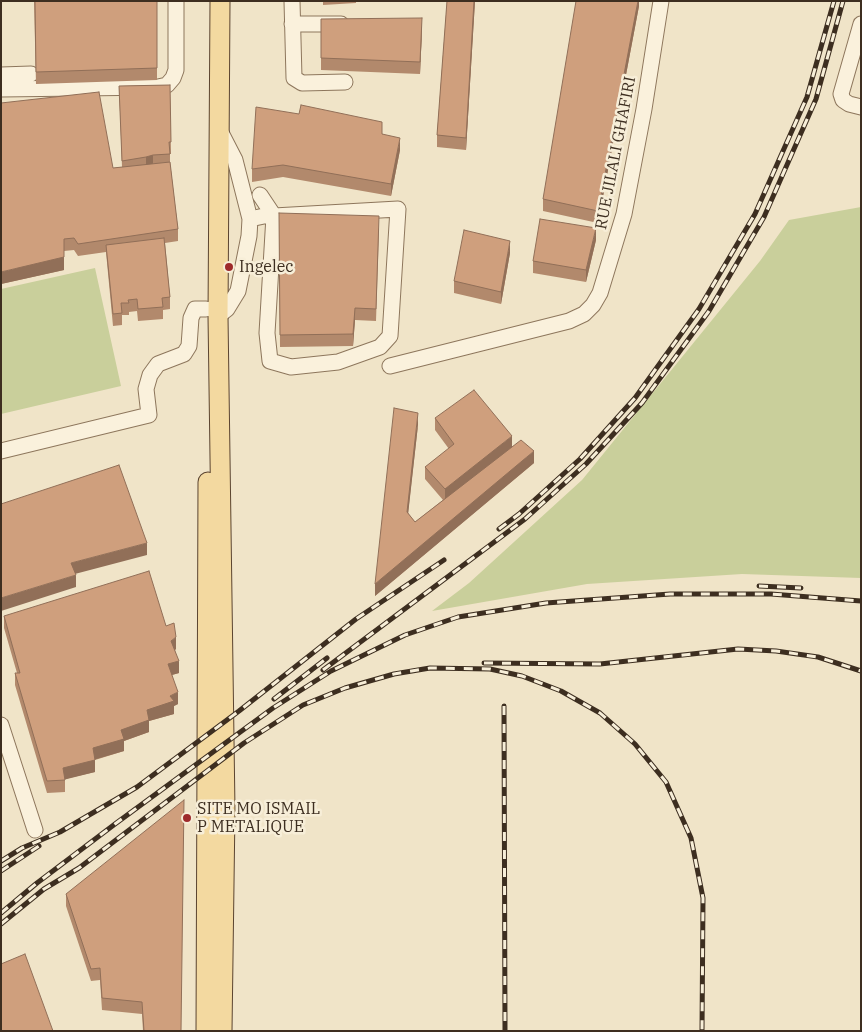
<!DOCTYPE html>
<html>
<head>
<meta charset="utf-8">
<style>
	body { margin:0 }
	#map { position:relative; width:862px; height:1032px; overflow:hidden; background:#f0e4c8; font-family:"IBM Plex Serif",serif }
	canvas { display:block }
	.frame { position:absolute; inset:0; border:2px solid #3d2e20; pointer-events:none }
</style>
</head>
<body>
<div id="map">
<canvas width="862" height="1032"></canvas>
<div class="frame"></div>
</div>
<script>
const ctx = document.querySelector('canvas').getContext('2d');
ctx.lineJoin = 'round';
function fill(path, color) {
  ctx.fillStyle = color;
  ctx.fill(path, 'evenodd');
}
function poly(rows) {
  const path = new Path2D();
  for (const r of rows) {
    path.moveTo(r[0], r[1]);
    for (let i = 2; i < r.length; i += 2) path.lineTo(r[i], r[i + 1]);
  }
  return path;
}
function trace(path, color, width, dash) {
  ctx.strokeStyle = color;
  ctx.lineWidth = width;
  ctx.lineCap = dash ? 'butt' : 'round';
  ctx.setLineDash(dash || []);
  ctx.stroke(path);
}
function write(font, color, halo, rows, align = 'center') {
  ctx.font = font + ' "IBM Plex Serif",serif';
  ctx.lineWidth = 5;
  ctx.setLineDash([]);
  ctx.textBaseline = 'middle';
  ctx.strokeStyle = halo;
  ctx.fillStyle = color;
  for (const [text, x, y, turn = 0] of rows) {
    ctx.save();
    ctx.translate(x, y);
    ctx.rotate((+turn || 0) * Math.PI / 180);
    ctx.textAlign = isNaN(turn) ? turn : align;
    if (halo) ctx.strokeText(text, 0, 0);
    ctx.fillText(text, 0, 0);
    ctx.restore();
  }
}
fill(poly([
	[861,207,861,578,742,574,587,584,432,611,469,583,582,480,760,261,789,220],
	[95,268,121,386,1,414,1,289]
]), '#c9cf9b');
const minor = poly([
	[292,1,294,78,302,83,345,82],
	[292,24,341,24],
	[861,24,841,94,843,100,849,104,861,107],
	[1,75,31,74],
	[1,89,158,87,167,85,173,78,176,70,176,1],
	[250,219,264,216,274,216,398,209,390,336,380,347,338,362,291,367,270,361,267,333,274,216,260,195],
	[218,316,227,309,238,291,249,236,250,219,235,160,219,129],
	[390,366,569,321,584,314,593,305,600,293,624,214,644,109,661,1],
	[1,451,149,415,146,389,150,375,158,364,184,354,189,346,191,318,195,309,206,309],
	[1,725,35,830]
]);
const major = poly([
	[220,1,218,316,225,810,222,1031],
	[206,1031,208,482]
]);
trace(minor, '#8d765c', 17);
trace(major, '#5b4430', 21);
trace(minor, '#faf1dc', 15);
trace(major, '#f3d9a0', 19);
const rail = poly([
	[499,529,519,514,580,459,635,398,699,309,755,214,807,97,834,1],
	[759,586,801,588],
	[484,663,600,664,738,649,776,651,818,657,861,671],
	[323,670,525,519,586,464,642,403,709,311,764,217,816,99,843,1],
	[274,699,327,658],
	[504,706,505,1031],
	[1,861,22,848,60,832,137,787,239,711,356,619,444,560],
	[1,871,39,846],
	[1,913,37,883,115,824,273,708,331,671,405,635,458,617,546,603,670,594,771,594,861,601],
	[1,924,44,889,79,868,244,743,303,705,345,688,394,674,430,668,490,669,522,676,561,691,600,713,635,744,666,782,691,838,703,898,702,1031]
]);
trace(rail, '#3d2e20', 5);
trace(rail, '#f7eed8', 3, [9]);
fill(poly([
	[34,1,157,1,157,80,36,84],
	[323,1,356,1,356,3,323,5],
	[447,1,475,1,466,150,437,147,437,135],
	[639,1,639,6,598,223,543,211,543,199],
	[321,19,422,30,420,74,321,70],
	[170,85,171,154,170,154,170,162,178,229,178,241,165,243,170,297,170,309,163,310,163,319,138,321,137,311,129,312,129,315,122,315,122,325,113,326,106,252,78,256,74,250,64,251,64,270,1,284,113,168,122,167,119,86],
	[382,134,400,150,391,196,283,177,252,182,252,169],
	[279,213,379,229,376,321,355,320,353,346,280,347],
	[596,240,586,282,533,273,533,261],
	[510,253,501,304,454,293,454,281],
	[435,418,512,447,534,463,375,596,418,425,408,513,415,522,443,500,425,479,425,467,449,449,435,430],
	[4,616,166,626,176,649,175,650,179,673,172,675,178,704,174,706,174,714,149,721,149,732,124,741,124,751,95,760,95,772,65,779,65,792,47,793,15,685,15,673,17,673,4,628],
	[66,894,182,1031,143,1031,142,1014,102,1010,100,980,91,981,66,906]
]), '#b2896c');
fill(poly([
	[474,1,475,1,466,150,466,138],
	[638,1,639,1,639,6,598,223,598,211],
	[422,18,422,30,420,74,420,62],
	[400,138,400,150,391,196,391,184],
	[153,155,153,167,146,170,146,157],
	[596,228,596,240,586,282,586,270],
	[510,241,510,253,501,304,501,292],
	[64,257,64,270,1,284,1,272],
	[355,308,355,320,353,346,353,334],
	[418,413,418,425,407,524,407,512],
	[512,436,512,448,445,501,445,489],
	[534,451,534,463,375,596,375,584],
	[147,543,147,555,71,575,71,563],
	[76,575,76,587,1,611,1,598],
	[176,637,176,649,171,653,171,641],
	[179,661,179,673,168,676,168,664],
	[178,692,178,704,174,706,174,714,149,721,149,732,124,741,124,751,93,760,93,748,147,710],
	[95,760,95,772,63,780,63,768]
]), '#916f58');
const building = poly([
	[35,1,157,1,157,68,36,72,35,1],
	[447,1,474,1,466,138,437,135,447,1],
	[576,1,638,1,598,211,543,199,576,1],
	[422,18,420,62,321,58,321,19,422,18],
	[170,85,171,142,169,142,170,154,153,155,146,157,122,161,119,86,170,85],
	[99,92,113,168,170,162,178,229,78,244,74,238,64,239,64,257,1,272,1,103,99,92],
	[301,105,382,122,382,134,400,138,391,184,283,165,252,169,256,107,299,114,301,105],
	[279,213,379,216,376,309,355,308,353,334,280,335,279,213],
	[540,219,596,228,586,270,533,261,540,219],
	[464,230,510,241,501,292,454,281,464,230],
	[164,238,170,297,162,298,163,307,138,309,137,299,128,300,129,303,121,303,122,313,113,314,106,245,164,238],
	[474,390,512,436,445,489,425,467,454,444,435,418,474,390],
	[394,408,418,413,407,512,415,522,521,440,534,451,375,584,394,408],
	[119,465,147,543,71,563,76,575,1,598,1,504,119,465],
	[149,571,166,626,174,623,176,637,171,641,179,661,168,664,178,692,170,696,174,701,147,710,149,720,121,730,124,739,93,748,95,760,63,768,65,780,47,781,15,673,20,673,4,616,149,571],
	[184,800,181,1031,144,1031,142,1002,102,998,100,968,91,969,66,894,184,800],
	[25,954,53,1031,1,1031,1,964,25,954]
]);
fill(building, '#cf9f7d');
trace(building, '#916f58', 1);
for (const [x, y, r, color] of [
	[229,267,5,"#9e2a2b"],
	[187,818,5,"#9e2a2b"]
]) {
  const dot = new Path2D();
  dot.arc(x, y, r, 0, 2 * Math.PI);
  ctx.fillStyle = color;
  ctx.fill(dot);
  trace(dot, '#f7eed8', 2);
}
write('16px', '#3d2e20', '#f7eed8', [
	["RUE JILALI GHAFIRI",616,153,-79]
]);
write('16px', '#3d2e20', '#f7eed8', [
	["Ingelec",239,267],
	["SITE MO ISMAIL",197,809],
	["P METALIQUE",197,827]
], 'left');
</script>
</body>
</html>
